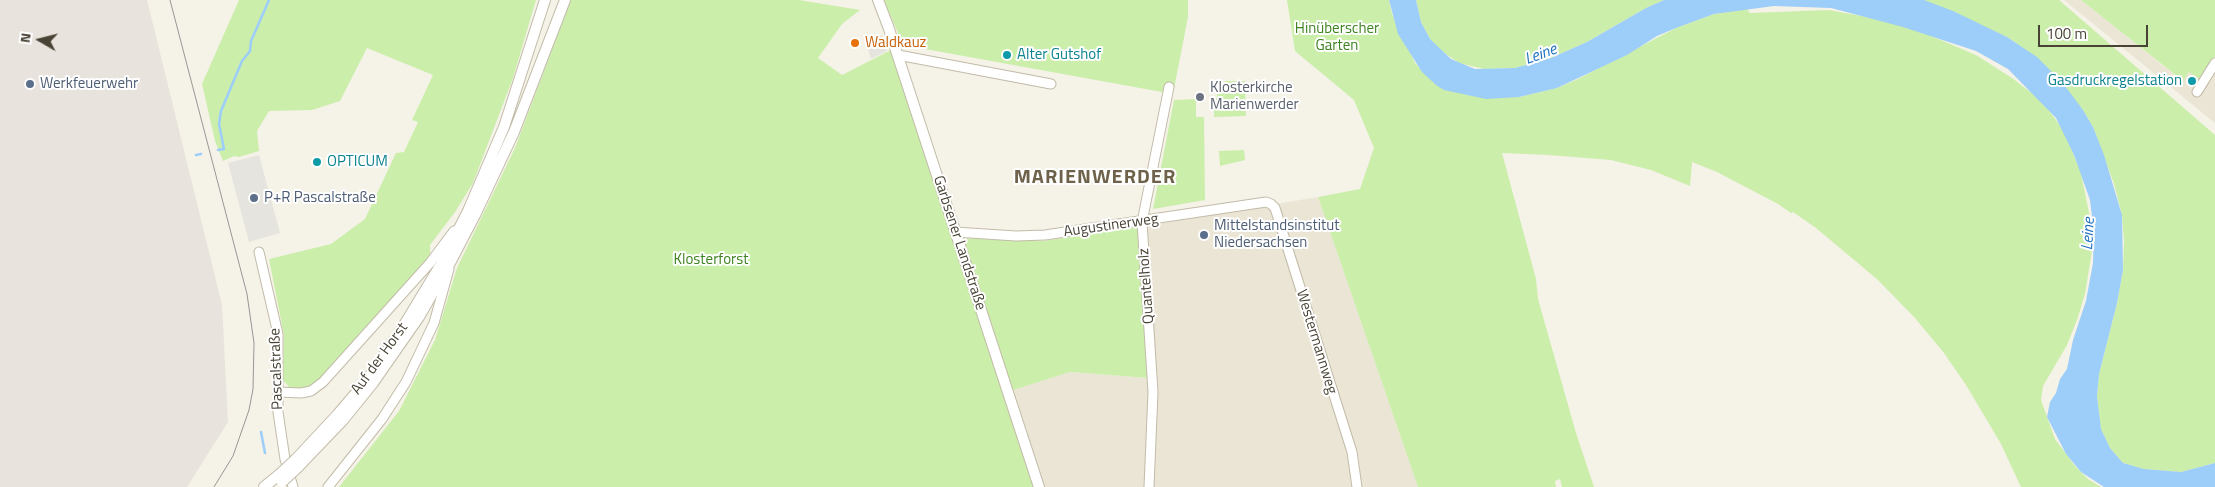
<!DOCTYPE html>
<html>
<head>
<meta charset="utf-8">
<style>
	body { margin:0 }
	#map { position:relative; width:2215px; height:487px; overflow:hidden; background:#f5f2e7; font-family:"Titillium Web",sans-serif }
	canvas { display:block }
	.north { position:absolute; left:15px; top:15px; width:50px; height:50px; -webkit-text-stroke:4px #fff; paint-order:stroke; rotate:278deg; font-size:14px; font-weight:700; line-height:20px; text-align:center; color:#494335 }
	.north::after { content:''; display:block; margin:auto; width:18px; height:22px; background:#494335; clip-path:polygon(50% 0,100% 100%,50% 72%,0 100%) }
	.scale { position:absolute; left:2038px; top:25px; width:110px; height:22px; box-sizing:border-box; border:2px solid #494335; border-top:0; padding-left:6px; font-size:15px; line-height:18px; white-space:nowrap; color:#494335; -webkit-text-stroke:4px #fff; paint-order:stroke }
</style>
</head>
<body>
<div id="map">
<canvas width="2215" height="487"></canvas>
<div class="north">N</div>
<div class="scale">100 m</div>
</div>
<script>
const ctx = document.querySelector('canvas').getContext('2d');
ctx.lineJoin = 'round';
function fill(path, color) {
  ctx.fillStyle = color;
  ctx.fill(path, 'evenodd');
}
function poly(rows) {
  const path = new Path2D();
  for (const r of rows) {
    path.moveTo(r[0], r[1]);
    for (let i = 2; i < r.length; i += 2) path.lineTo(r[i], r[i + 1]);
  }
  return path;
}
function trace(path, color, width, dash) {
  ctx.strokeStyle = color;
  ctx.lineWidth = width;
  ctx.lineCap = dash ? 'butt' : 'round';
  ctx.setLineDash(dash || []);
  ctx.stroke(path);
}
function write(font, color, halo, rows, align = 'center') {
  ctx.font = font + ' "Titillium Web",sans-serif';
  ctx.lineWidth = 4;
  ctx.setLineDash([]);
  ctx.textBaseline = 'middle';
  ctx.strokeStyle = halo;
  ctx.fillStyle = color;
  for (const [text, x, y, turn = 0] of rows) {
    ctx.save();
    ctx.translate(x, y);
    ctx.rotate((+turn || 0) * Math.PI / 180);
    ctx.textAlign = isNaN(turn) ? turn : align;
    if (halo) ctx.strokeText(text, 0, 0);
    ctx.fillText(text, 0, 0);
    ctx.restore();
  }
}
fill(poly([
	[2064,0,2081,0,2182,81,2189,72,2200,80,2215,56,2215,123],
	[1318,197,1418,487,1036,487,1007,392,1070,372,1148,378,1139,227]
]), '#eae5d4');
fill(poly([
	[0,0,147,0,222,305,228,422,187,487,0,487]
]), '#e8e3dc');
fill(poly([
	[239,0,536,0,513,78,473,183,455,212,430,245,430,255,327,372,315,385,305,388,296,389,289,387,283,380,284,335,269,259,331,244,365,219,396,153,404,152,418,122,412,120,433,75,367,48,340,101,312,110,269,111,257,131,259,151,239,157,234,156,223,161,215,141,202,84],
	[571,0,799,0,860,10,842,24,818,58,842,75,893,49,953,238,1043,241,1139,227,1148,378,1070,372,1007,392,1036,487,339,487,399,411,435,340,457,268,515,148],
	[884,0,1188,0,1188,17,1173,94,903,45],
	[1287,0,1389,0,1392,14,1415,63,1436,85,1519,97,1557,88,1578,79,1676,28,1714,14,1747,9,1750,13,1829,10,1867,17,1910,27,1976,55,2012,78,2042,101,2064,131,2081,173,2094,238,2085,294,2077,320,2067,345,2043,386,2041,400,2055,439,2075,466,2088,479,2101,487,2021,487,2001,444,1966,385,1944,353,1915,318,1878,280,1816,228,1793,212,1791,213,1778,204,1717,172,1692,162,1690,186,1651,170,1611,160,1548,155,1502,153,1536,279,1538,299,1576,433,1594,487,1562,487,1560,479,1555,481,1556,487,1418,487,1318,197,1360,189,1374,148,1354,100,1295,51],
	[1416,0,1664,0,1646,8,1587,42,1551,58,1515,68,1484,69,1459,63,1440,50,1430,39,1421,22],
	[1923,0,2059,0,2215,135,2215,463,2181,472,2144,469,2123,463,2110,448,2101,429,2097,396,2099,374,2117,303,2123,270,2124,241,2122,215,2114,184,2093,127,2083,110,2036,57,2007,37],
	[2081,0,2215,0,2215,56,2200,80,2189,72,2183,81],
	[1218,81,1222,81,1222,86,1225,85,1225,81,1245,81,1246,116,1214,117,1214,99,1217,98],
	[1196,99,1196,117,1204,117,1205,200,1153,209,1174,100],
	[1244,150,1245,160,1220,166,1219,151]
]), '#cbeeab');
fill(poly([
	[882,35,887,51,871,59,867,44],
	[259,155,280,233,249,242,228,163]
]), '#e6e4df');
fill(poly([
	[1389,0,1416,0,1421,22,1430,39,1451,59,1475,69,1515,68,1551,58,1587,42,1646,8,1664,0,1924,0,1953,11,2007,37,2037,57,2062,82,2083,110,2093,127,2104,155,2122,215,2123,270,2117,303,2099,374,2097,396,2101,429,2110,448,2123,463,2144,469,2181,472,2215,463,2215,487,2104,487,2081,472,2066,454,2047,417,2050,402,2056,393,2060,379,2067,369,2073,340,2086,301,2093,263,2094,233,2090,200,2074,155,2056,118,2008,69,1976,51,1903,27,1831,8,1774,6,1714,14,1676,28,1657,36,1627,55,1557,88,1519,97,1486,99,1444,90,1436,85,1422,72,1398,34]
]), '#9dcdf9');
trace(poly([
	[218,150,224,149,219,124,221,111,242,61,250,51,251,41,269,0],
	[196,155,201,154],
	[261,432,265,453]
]), '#9dcdf9', 2.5);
const minor = poly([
	[898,55,1051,84],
	[2197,92,2215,63],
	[955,232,1016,236,1045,235,1266,202,1271,204,1275,208,1352,452,1357,487],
	[259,252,278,334,278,412,285,459,293,487],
	[278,392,301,393,311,391,323,382,430,263,454,231],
	[328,487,382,419,406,382,434,323,449,269],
	[1149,487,1153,392,1142,222,1169,87]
]);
const tertiary = poly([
	[878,0,888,26,1039,487],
	[296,459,338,414,367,380,398,335,441,264,468,211,504,127,545,0],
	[298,467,343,420,373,383,419,317,451,261,475,215,514,132,565,0],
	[264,487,280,474]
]);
trace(minor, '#c2bba8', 11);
trace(tertiary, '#c2bba8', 12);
trace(minor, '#fff', 9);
trace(tertiary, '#fff', 10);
trace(poly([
	[170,0,247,294,254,343,253,389,249,410,233,456,214,487]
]), '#979797', 1);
const tertiaryBridge = poly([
	[280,474,296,459],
	[282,482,298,467]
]);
trace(tertiaryBridge, '#c2bba8', 12, []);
trace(tertiaryBridge, '#fff', 10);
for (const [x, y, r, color] of [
	[855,43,5,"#e8710a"],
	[1007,55,5,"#0f9aa8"],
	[2192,81,5,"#0f9aa8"],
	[30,84,5,"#5c6f8a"],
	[1200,97,5,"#6b7280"],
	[317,162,5,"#0f9aa8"],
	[254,198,5,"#5c6f8a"],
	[1204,235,5,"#5c6f8a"]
]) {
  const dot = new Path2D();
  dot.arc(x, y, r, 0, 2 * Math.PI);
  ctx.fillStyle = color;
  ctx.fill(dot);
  trace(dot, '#fff', 2);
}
write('15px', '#3f8321', '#fff', [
	["Hinüberscher",1337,29],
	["Garten",1337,46],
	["Klosterforst",711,260]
]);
write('15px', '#c56008', '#fff', [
	["Waldkauz",865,43]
], 'left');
write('15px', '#0d838f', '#fff', [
	["Alter Gutshof",1017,55],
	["Gasdruckregelstation",2182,81,"right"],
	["OPTICUM",327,162]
], 'left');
write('15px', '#4e5e75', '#fff', [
	["Werkfeuerwehr",40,84],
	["P+R Pascalstraße",264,198],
	["Mittelstandsinstitut",1214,226],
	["Niedersachsen",1214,243]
], 'left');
write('15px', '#5b616d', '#fff', [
	["Klosterkirche",1210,88],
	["Marienwerder",1210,105]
], 'left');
write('15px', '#494335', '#fff', [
	["Augustinerweg",1111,226,-8],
	["Garbsener Landstraße",959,243,72],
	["Quantelholz",1147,286,-94],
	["Westermannweg",1316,342,73],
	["Auf der Horst",380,359,-54],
	["Pascalstraße",277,369,-92]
]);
write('italic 16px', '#2173c3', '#fff', [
	["Leine",1541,55,-20],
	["Leine",2089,234,-87]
]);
ctx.letterSpacing = '1px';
write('bold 20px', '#6e624b', '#fff', [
	["MARIENWERDER",1095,178]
]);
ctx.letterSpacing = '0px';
</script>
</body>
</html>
